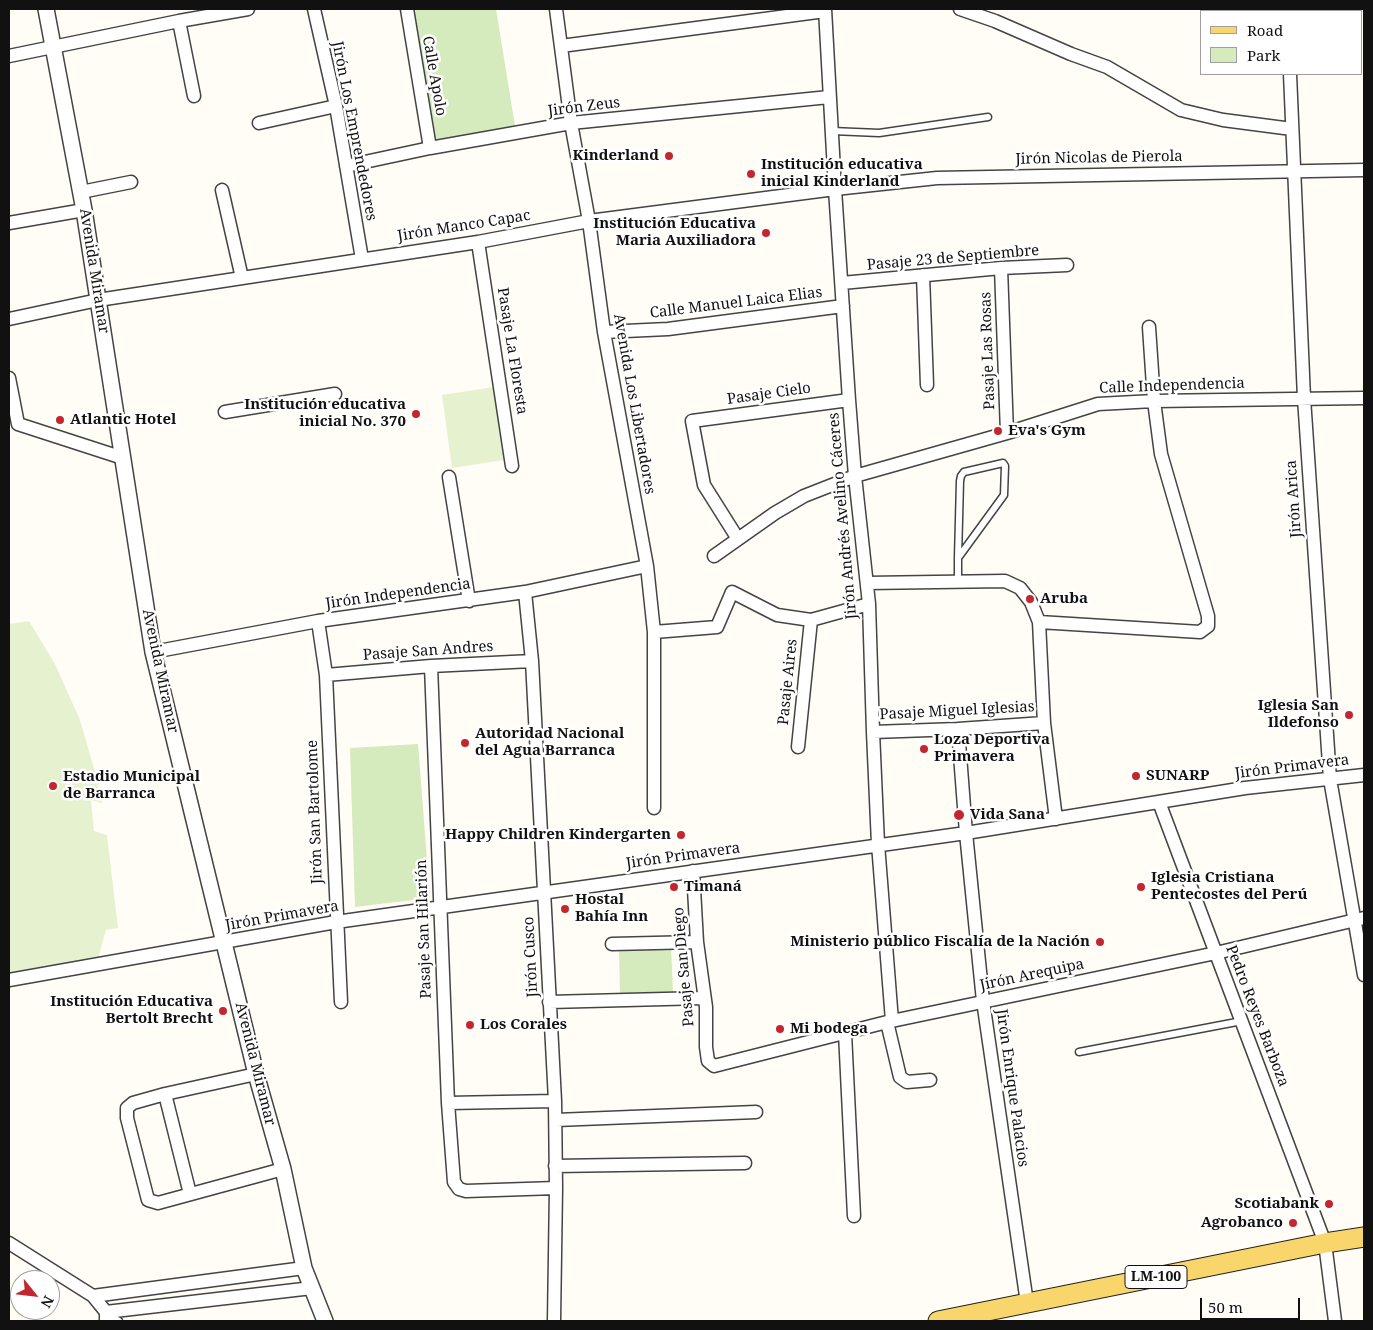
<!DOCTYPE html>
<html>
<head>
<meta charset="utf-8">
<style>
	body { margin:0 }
	#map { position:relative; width:1373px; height:1330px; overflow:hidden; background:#fffdf5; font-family:"Noto Serif",serif }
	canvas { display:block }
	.frame { position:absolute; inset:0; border:10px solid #111; pointer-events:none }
	.legend { position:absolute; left:1200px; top:10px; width:162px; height:65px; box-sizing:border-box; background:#fff; border:1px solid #a0a0a0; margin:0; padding:6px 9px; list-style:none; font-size:15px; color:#111 }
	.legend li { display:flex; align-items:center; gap:10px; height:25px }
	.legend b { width:25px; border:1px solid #a0a0a0 }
	.north { position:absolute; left:10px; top:1270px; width:50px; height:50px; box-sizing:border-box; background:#fff; border:1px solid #a0a0a0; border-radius:50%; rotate:119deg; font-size:14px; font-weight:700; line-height:20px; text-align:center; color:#111 }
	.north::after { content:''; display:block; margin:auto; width:18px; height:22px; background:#c4262e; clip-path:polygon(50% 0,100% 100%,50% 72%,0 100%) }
	.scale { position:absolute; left:1200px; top:1298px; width:100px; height:22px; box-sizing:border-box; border:2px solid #111; border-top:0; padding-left:6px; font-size:15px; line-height:18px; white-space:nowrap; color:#111; -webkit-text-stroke:4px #fff; paint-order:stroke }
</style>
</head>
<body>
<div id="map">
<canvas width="1373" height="1330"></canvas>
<div class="frame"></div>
<ul class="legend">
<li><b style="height:6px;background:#f9d66b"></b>Road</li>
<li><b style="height:14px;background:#d5ebbd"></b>Park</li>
</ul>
<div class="north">N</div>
<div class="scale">50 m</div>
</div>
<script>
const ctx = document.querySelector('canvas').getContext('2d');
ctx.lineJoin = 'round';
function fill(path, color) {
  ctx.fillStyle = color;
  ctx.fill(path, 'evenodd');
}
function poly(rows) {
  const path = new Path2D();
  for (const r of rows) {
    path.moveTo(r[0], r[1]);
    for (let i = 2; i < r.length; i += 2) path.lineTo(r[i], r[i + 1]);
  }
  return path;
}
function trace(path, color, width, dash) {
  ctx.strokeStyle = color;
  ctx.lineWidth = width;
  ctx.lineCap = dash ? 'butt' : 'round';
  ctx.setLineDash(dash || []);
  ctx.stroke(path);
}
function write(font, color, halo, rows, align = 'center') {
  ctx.font = font + ' "Noto Serif",serif';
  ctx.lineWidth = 5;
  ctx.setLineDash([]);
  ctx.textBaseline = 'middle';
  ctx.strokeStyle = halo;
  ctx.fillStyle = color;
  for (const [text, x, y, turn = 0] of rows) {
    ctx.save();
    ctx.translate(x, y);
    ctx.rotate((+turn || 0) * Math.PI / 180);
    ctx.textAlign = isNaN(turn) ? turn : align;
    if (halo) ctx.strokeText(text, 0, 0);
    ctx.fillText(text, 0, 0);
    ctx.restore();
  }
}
fill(poly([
	[409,9,496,9,515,126,433,142],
	[418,744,430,898,355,907,350,748],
	[671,946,673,993,620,996,619,948]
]), '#d5ebbd');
fill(poly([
	[494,387,504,460,452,468,442,395],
	[29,621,55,664,80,720,95,772,102,803,91,800,94,831,107,835,118,928,106,930,98,958,9,976,9,624]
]), '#e6f2cf');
const service = poly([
	[832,131,879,133,988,117],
	[958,582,958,558,960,481,961,476,964,472,1003,463,1005,466,1004,495,958,558],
	[1079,1052,1242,1021],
	[107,1313,119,1321]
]);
const minor = poly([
	[314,9,336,106,362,259],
	[407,9,430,148],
	[556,9,571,123,589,221,604,332,647,566,654,632,654,808],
	[825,9,835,189,849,400,855,476,869,604,873,732,878,844,892,1021],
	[960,9,995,21,1071,54,1107,67,1181,110,1223,120,1292,129],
	[1288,9,1288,11],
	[179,21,194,96],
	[561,46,825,11],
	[9,56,179,21,248,9],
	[1290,74,1304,398,1330,779,1364,975],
	[259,123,336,106],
	[346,166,430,148,571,123,829,97],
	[222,190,242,278],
	[81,192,131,182],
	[9,223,84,210],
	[478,242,512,466],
	[1001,268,1007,433],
	[923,275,927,385],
	[842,283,1001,268,1067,265],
	[9,319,98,300,478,242,589,221,835,189,937,178,1364,170],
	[604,332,668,329,843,306],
	[9,378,18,424,123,458],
	[225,412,335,394],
	[449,477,469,601],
	[738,539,704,485,692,421,849,400],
	[714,556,775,513,804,496,855,476,1007,433,1098,404,1154,401,1364,398],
	[867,583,1005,581,1020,588,1031,602,1039,622,1044,723,1056,819],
	[525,592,532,661,555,1101,556,1188,554,1321],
	[318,621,326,675,341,1002],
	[1039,622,1200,632,1208,626,1208,616,1161,454,1154,401,1149,327],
	[654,632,717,627,732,592,777,615,811,620,869,604],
	[153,652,318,621,525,592,647,566],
	[431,666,448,1103,454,1182,459,1189,466,1191,556,1188],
	[326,675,431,666,532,661],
	[958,729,966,833,983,1001,1027,1303],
	[873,732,958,729,1044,723],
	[798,747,811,620],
	[1159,802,1325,1243,1335,1321],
	[693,871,697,942,706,1007,706,1047,708,1061,714,1066,887,1022,1216,953,1364,918],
	[612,944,697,942],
	[9,980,336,922,966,833,1245,788,1364,775],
	[549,1002,703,998],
	[887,1022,900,1077,907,1082,930,1080],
	[845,1033,854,1216],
	[256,1074,165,1094,133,1103,127,1108,127,1118,148,1200,158,1203,283,1169],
	[165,1094,190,1194],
	[448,1103,555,1101],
	[556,1120,756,1112],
	[555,1166,745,1163],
	[9,1243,93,1296,106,1312,106,1321],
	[93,1296,304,1268],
	[106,1312,312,1288]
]);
const tertiary = poly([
	[46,9,84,210,153,652,256,1074,283,1169,304,1268,325,1321]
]);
const primary = poly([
	[938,1321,1325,1243,1364,1237]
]);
trace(service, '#444', 9);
trace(minor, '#444', 15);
trace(tertiary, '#444', 18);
trace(primary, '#222', 21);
trace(service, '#fff', 6);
trace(minor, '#fff', 12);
trace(tertiary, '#fff', 15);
trace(primary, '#f9d66b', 19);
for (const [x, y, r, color] of [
	[669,156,5,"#c4262e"],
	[751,174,5,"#c4262e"],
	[766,233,5,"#c4262e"],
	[416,414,5,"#c4262e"],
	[60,420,5,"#c4262e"],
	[998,431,5,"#c4262e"],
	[1030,599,5,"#c4262e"],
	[1349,715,5,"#c4262e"],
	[465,743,5,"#c4262e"],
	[924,749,5,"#c4262e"],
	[1136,776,5,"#c4262e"],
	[53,786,5,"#c4262e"],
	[959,815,6,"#c4262e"],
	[681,835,5,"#c4262e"],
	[674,887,5,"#c4262e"],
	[1141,887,5,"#c4262e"],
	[565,909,5,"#c4262e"],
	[1100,942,5,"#c4262e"],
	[223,1011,5,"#c4262e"],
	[470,1025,5,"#c4262e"],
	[780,1029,5,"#c4262e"],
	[1329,1204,5,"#c4262e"],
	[1293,1223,5,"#c4262e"]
]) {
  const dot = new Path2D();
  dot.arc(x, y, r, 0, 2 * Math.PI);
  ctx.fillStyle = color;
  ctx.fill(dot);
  trace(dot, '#fff', 2);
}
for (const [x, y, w] of [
	[1156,1277,62]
]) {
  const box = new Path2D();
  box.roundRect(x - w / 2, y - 11.5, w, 23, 4);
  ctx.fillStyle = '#fff';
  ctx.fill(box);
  trace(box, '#111', 1);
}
write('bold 14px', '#111', null, [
	["LM-100",1156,1277]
]);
write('15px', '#111', '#fff', [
	["Calle Apolo",434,76,80],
	["Jirón Zeus",584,107,-7],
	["Jirón Los Emprendedores",354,131,79],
	["Jirón Nicolas de Pierola",1099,158,-1],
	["Jirón Manco Capac",464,226,-9],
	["Pasaje 23 de Septiembre",953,258,-5],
	["Avenida Miramar",94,271,81],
	["Calle Manuel Laica Elias",736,303,-7],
	["Pasaje La Floresta",512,351,81],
	["Pasaje Las Rosas",988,351,-92],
	["Calle Independencia",1172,386,-2],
	["Pasaje Cielo",769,394,-8],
	["Avenida Los Libertadores",634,404,80],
	["Jirón Arica",1294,499,-94],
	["Jirón Andrés Avelino Cáceres",843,516,-95],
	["Jirón Independencia",398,594,-8],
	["Pasaje San Andres",428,651,-4],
	["Avenida Miramar",160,671,78],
	["Pasaje Aires",788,682,-84],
	["Pasaje Miguel Iglesias",957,711,-3],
	["Jirón Primavera",1292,767,-7],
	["Jirón San Bartolome",315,812,-92],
	["Jirón Primavera",683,856,-8],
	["Jirón Primavera",282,916,-10],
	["Pasaje San Hilarión",424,929,-92],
	["Jirón Cusco",531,957,-93],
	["Pasaje San Diego",684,967,-95],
	["Jirón Arequipa",1032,975,-12],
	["Pedro Reyes Barboza",1257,1016,69],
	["Avenida Miramar",255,1064,76],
	["Jirón Enrique Palacios",1012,1088,82]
]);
write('bold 15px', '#111', '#fff', [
	["Kinderland",659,156,"right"],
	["Institución educativa",761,165],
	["inicial Kinderland",761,182],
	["Institución Educativa",756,224,"right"],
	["Maria Auxiliadora",756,241,"right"],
	["Institución educativa",406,405,"right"],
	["inicial No. 370",406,422,"right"],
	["Atlantic Hotel",70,420],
	["Eva's Gym",1008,431],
	["Aruba",1040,599],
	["Iglesia San",1339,706,"right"],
	["Ildefonso",1339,723,"right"],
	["Autoridad Nacional",475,734],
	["del Agua Barranca",475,751],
	["Loza Deportiva",934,740],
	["Primavera",934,757],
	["SUNARP",1146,776],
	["Estadio Municipal",63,777],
	["de Barranca",63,794],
	["Vida Sana",970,815],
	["Happy Children Kindergarten",671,835,"right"],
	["Iglesia Cristiana",1151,878],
	["Pentecostes del Perú",1151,895],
	["Timaná",684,887],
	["Hostal",575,900],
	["Bahía Inn",575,917],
	["Ministerio público Fiscalía de la Nación",1090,942,"right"],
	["Institución Educativa",213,1002,"right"],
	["Bertolt Brecht",213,1019,"right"],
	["Los Corales",480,1025],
	["Mi bodega",790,1029],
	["Scotiabank",1319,1204,"right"],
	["Agrobanco",1283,1223,"right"]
], 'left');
</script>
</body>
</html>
